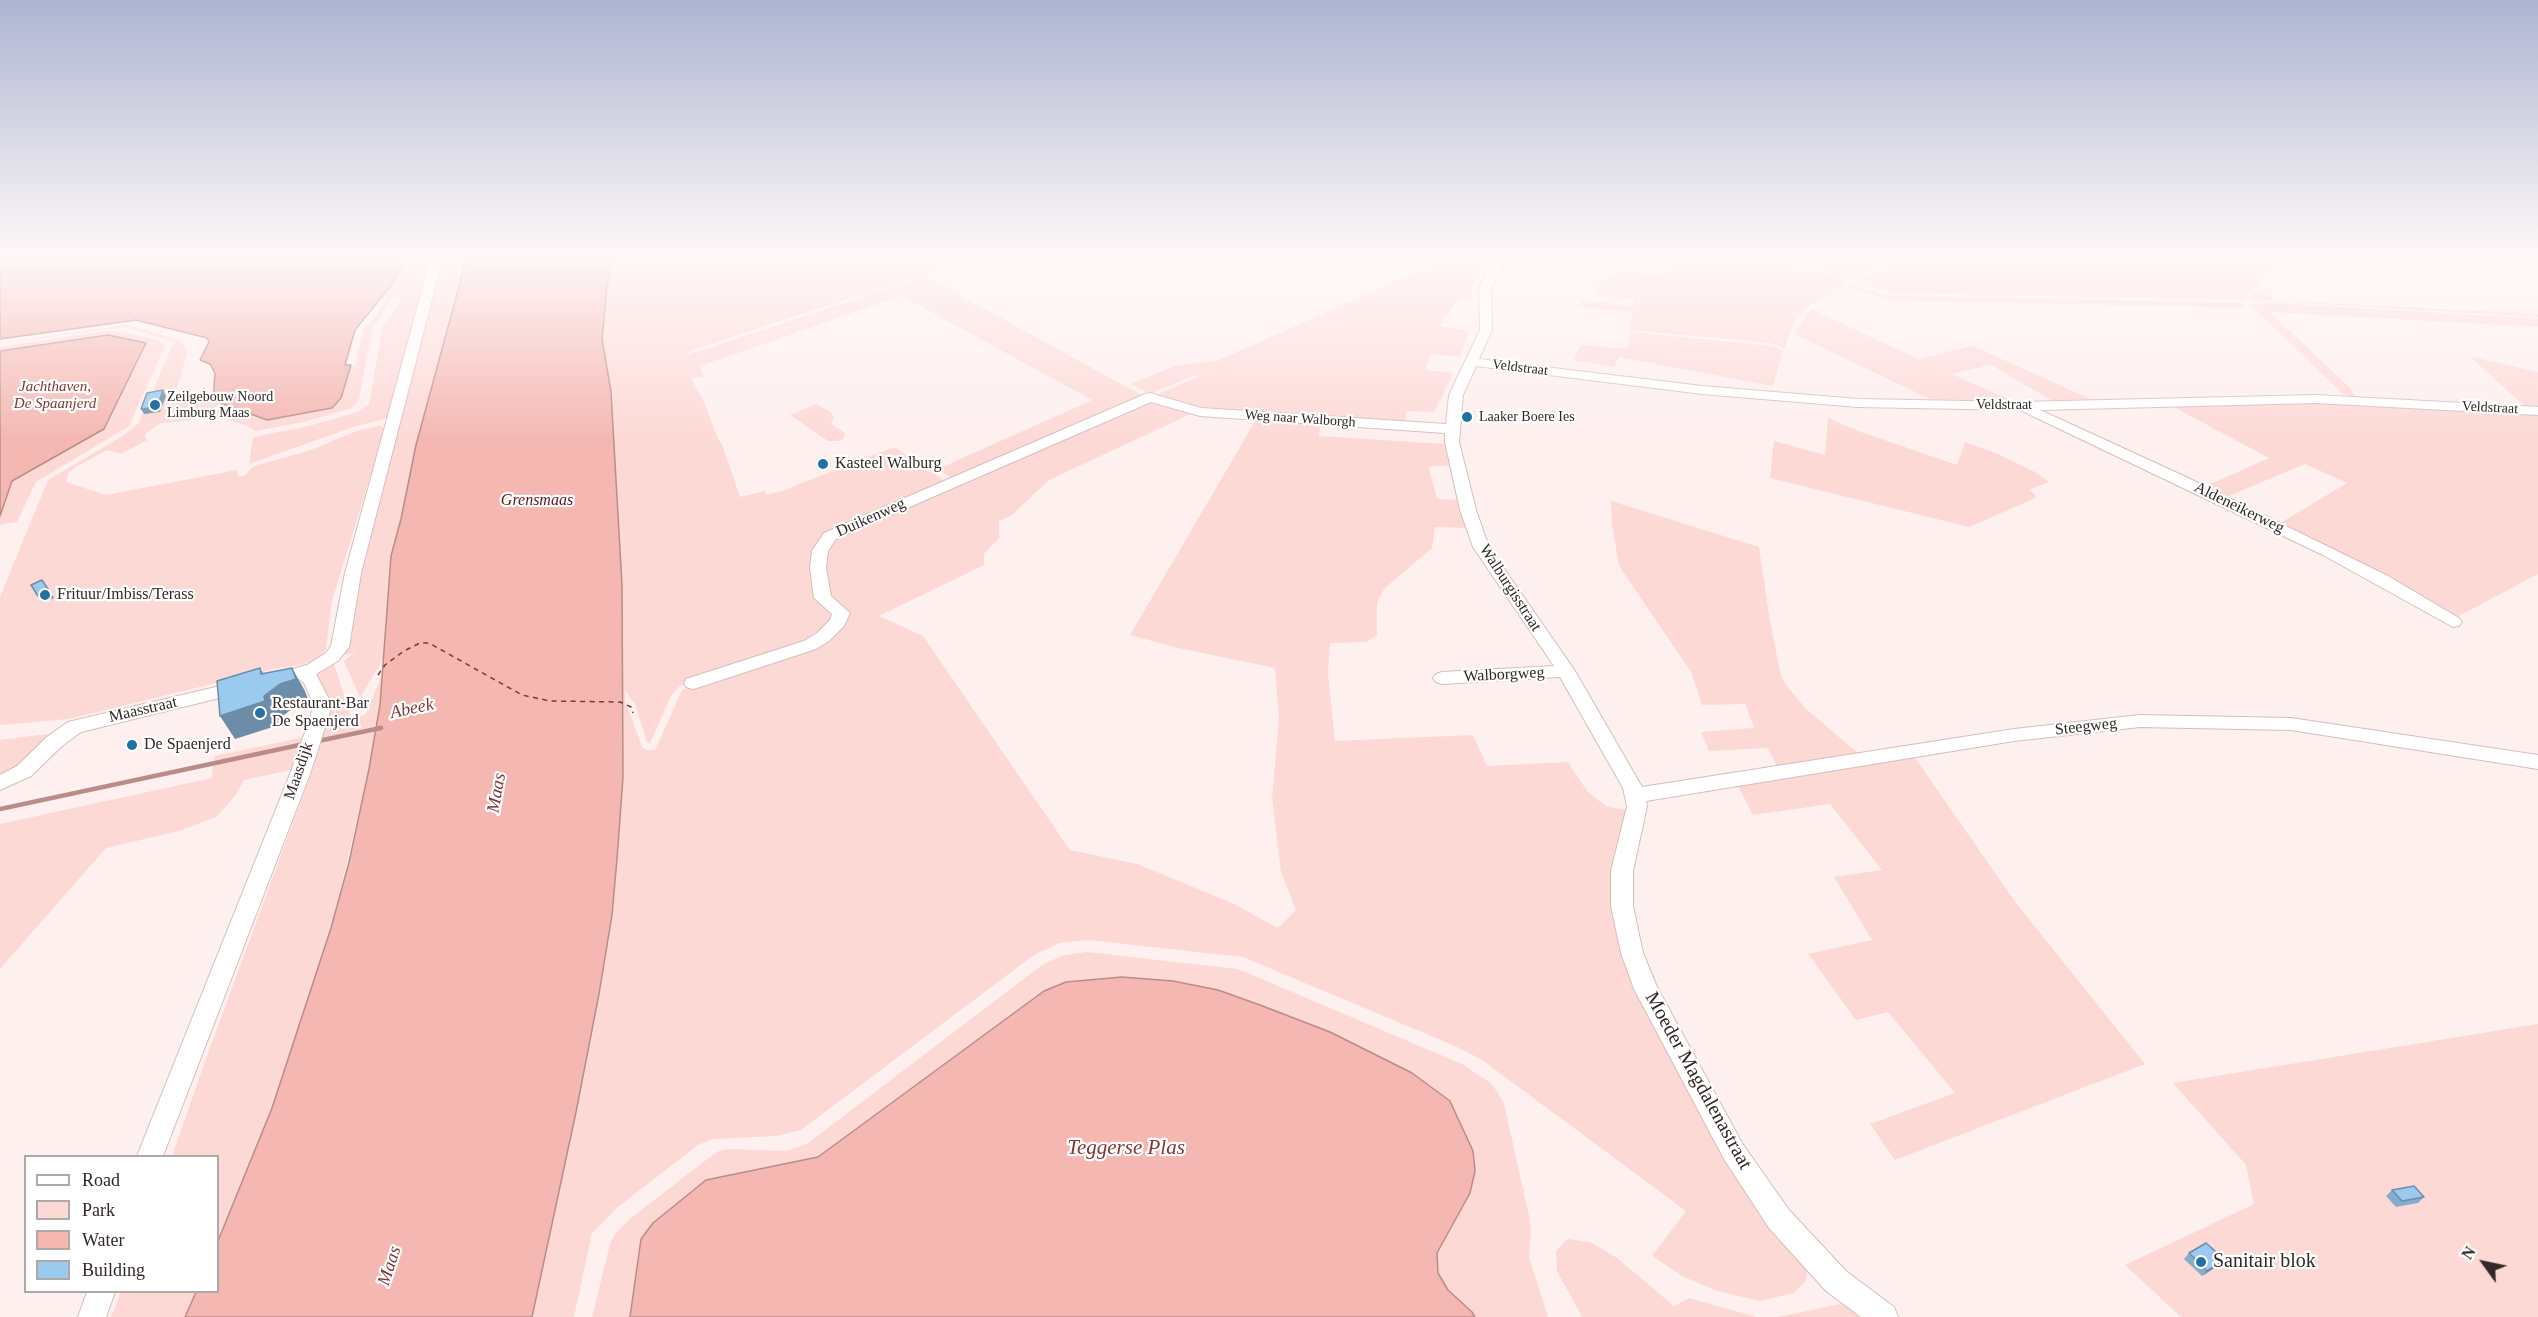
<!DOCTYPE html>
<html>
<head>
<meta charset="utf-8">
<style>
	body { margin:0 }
	#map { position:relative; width:2538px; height:1317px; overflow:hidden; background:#fef0ef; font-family:Georgia,serif }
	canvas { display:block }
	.legend { position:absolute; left:24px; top:1155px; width:195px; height:138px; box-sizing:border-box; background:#fff; border:2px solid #ada9a9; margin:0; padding:8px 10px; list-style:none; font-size:18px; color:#312827 }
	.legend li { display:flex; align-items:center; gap:12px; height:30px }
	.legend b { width:30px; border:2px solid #ada9a9 }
	.north { position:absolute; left:2454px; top:1233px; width:60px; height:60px; -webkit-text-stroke:4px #fff; paint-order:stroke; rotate:303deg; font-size:16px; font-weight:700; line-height:24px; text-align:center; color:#312827 }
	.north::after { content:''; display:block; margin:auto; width:21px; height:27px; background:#312827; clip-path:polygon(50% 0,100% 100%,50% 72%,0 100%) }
</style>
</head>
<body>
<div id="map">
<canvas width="2538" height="1317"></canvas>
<ul class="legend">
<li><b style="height:8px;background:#fff"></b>Road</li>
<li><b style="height:16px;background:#fdd9d6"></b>Park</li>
<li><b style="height:16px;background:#f4b7b2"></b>Water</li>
<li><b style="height:16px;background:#9acaee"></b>Building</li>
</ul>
<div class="north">N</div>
</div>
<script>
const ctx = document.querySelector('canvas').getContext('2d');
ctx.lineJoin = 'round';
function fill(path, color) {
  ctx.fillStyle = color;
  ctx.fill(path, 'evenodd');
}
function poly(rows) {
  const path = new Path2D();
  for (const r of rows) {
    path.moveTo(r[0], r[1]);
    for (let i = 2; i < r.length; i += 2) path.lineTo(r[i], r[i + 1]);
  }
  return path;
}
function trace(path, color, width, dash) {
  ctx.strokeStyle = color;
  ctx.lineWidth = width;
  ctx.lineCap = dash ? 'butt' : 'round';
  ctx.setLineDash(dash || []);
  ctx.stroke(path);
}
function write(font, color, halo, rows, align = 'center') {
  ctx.font = font + ' Georgia,serif';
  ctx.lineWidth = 4.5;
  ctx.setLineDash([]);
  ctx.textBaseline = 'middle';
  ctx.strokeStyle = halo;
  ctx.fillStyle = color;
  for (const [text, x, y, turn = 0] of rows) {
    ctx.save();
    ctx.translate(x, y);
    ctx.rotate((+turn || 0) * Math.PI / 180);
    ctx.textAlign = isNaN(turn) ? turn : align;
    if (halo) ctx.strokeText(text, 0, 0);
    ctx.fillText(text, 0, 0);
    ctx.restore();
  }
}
fill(poly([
	[402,257,430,257,387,418,353,427,249,464,253,437,309,426,357,412,369,404,383,325,391,316,402,297,392,298,382,316,373,326,359,400,352,408,304,422,255,431,248,426,204,413,188,421,161,423,145,434,147,440,121,454,107,450,76,467,68,474,66,482,106,495,237,470,238,477,246,475,251,468,258,465,311,450,356,431,382,425,382,429,385,428,332,601,326,649,320,658,306,664,274,669,69,719,0,725,0,597,48,480,121,437,138,424,174,342,126,327,0,343,128,325,182,341,187,353,173,402,214,400,267,420,332,408,341,398,350,367,355,366,364,328,376,316,386,298,382,298,393,283,401,267],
	[441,257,467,257,416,445,401,519,391,556,384,657,360,698,344,661,355,652,339,657,351,597],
	[500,257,975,257,687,352,687,355,922,277,929,276,957,294,1143,396,1140,399,955,480,938,469,1092,400,902,296,700,366,703,377,691,378,704,402,718,439,722,444,740,497,765,491,766,495,782,491,894,447,948,483,852,521,826,535,818,543,813,561,819,599,839,616,835,623,819,638,805,646,680,686,672,694,650,743,647,742,635,704,625,691,625,700,640,741,642,747,647,750,655,750,657,746,682,690,805,648,825,638,843,620,845,616,843,610,829,600,825,593,827,584,825,559,834,538,846,530,1147,401,1154,400,1193,413,1049,480,1012,515,999,521,999,538,984,554,984,565,879,616,923,636,1070,850,1137,864,1232,903,1278,928,1296,910,1281,872,1272,798,1279,719,1275,668,1178,648,1130,635,1257,418,1321,422,1319,436,1444,444,1449,466,1431,466,1429,469,1437,499,1459,500,1469,528,1435,527,1432,548,1384,589,1377,603,1377,635,1367,642,1330,643,1328,673,1335,741,1473,735,1487,766,1568,762,1587,791,1598,800,1608,807,1629,810,1615,883,1620,930,1626,954,1637,984,1718,1145,1742,1184,1809,1266,1805,1282,1793,1293,1760,1301,1717,1291,1682,1276,1652,1256,1686,1211,1482,1060,1455,1046,1243,957,1088,940,1060,943,1034,955,801,1130,776,1136,713,1139,698,1145,618,1207,592,1233,574,1317,391,1317,424,1100,475,893,492,742,499,613,452,519,467,371,478,310],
	[1450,257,1490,257,1471,291,1470,299,1460,298,1439,326,1469,331,1460,357,1431,354,1425,370,1453,373,1441,399,1434,412,1406,411,1405,425,1187,407,1158,397,1160,393,1199,376,1196,375,1150,394,1131,384,1177,365,1217,361],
	[1631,257,1768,257,1848,282,1809,306,1792,325,1785,348,1771,343,1630,330,1632,313,1582,307,1581,300,1632,306,1635,299,1594,294,1601,281,1622,269,1645,276,1671,272],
	[1777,257,1893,257,1854,279,1848,279],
	[1899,257,2287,257,2242,300,1893,293,1868,287,1857,281],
	[1855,285,1890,296,2234,302,2241,303,2246,308,1889,300,1853,289,1847,290,1847,288],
	[2255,293,2273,297,2271,300,2538,314,2538,317,2252,300,2249,298],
	[2275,303,2538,319,2538,327,2270,312,2349,387,2356,397,2343,394,2249,304],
	[1811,309,1918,359,1973,346,2095,401,2056,403,1991,365,1952,374,2019,404,1938,403,1794,334],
	[106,331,117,331,158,340,165,346,129,426,36,482,17,522,0,525,0,516,12,481,104,429,146,344,108,335,0,351,0,347],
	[1630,332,1773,346,1783,351,1773,386,1619,357,1614,367,1574,360,1581,345,1628,349],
	[2469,356,2538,372,2538,409,2527,408],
	[2308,402,2538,414,2538,574,2455,618,2277,525,2347,483,2305,464,2224,498,2202,488,2269,458,2168,404],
	[816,404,831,412,834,417,831,424,845,433,844,438,838,441,828,441,790,415],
	[1828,418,1858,431,1957,465,1965,442,1998,454,2033,471,2049,482,2029,490,2034,493,2036,498,1969,527,1770,478,1774,441,1825,455],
	[1611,501,1759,547,1769,615,1780,672,1785,684,1806,709,1859,754,1777,767,1768,748,1709,751,1701,732,1754,728,1745,704,1702,705,1691,672,1619,566,1612,524],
	[333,660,352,719,366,714,382,674,380,705,369,769,331,928,272,1108,218,1241,218,1156,172,1156,208,1053,315,763,317,680,319,671],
	[48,734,22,765,0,777,0,740],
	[305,737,296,769,244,780,235,796,216,817,179,831,106,848,0,969,0,824,212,778,214,756],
	[1913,755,2016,903,2145,1064,1895,1160,1870,1124,1955,1093,1888,1012,1856,1020,1808,954,1872,940,1834,877,1882,870,1830,804,1753,815,1736,782],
	[1087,952,1238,969,1462,1064,1492,1084,1504,1103,1529,1216,1531,1232,1529,1257,1548,1317,1475,1317,1472,1312,1448,1290,1438,1274,1437,1253,1470,1193,1459,1118,1450,1101,1412,1073,1260,1005,1218,990,1173,981,1122,977,1044,991,818,1157,706,1180,653,1223,641,1239,630,1317,592,1317,610,1244,615,1234,631,1218,706,1160,719,1151,728,1149,787,1151,808,1143,1042,965,1064,955],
	[2538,1024,2538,1317,2181,1317,2125,1265,2254,1204,2246,1165,2173,1083],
	[1567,1239,1590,1242,1617,1258,1674,1306,1689,1298,1757,1317,1582,1317,1557,1271,1556,1251],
	[121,1292,196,1292,185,1317,111,1317],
	[1844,1303,1872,1317,1777,1317,1793,1314]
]), '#fdd9d6');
const water = poly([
	[0,257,402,257,401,267,393,283,355,330,345,365,351,365,341,398,332,408,267,420,213,400,215,373,210,364,200,360,209,342,207,338,136,320,0,339,0,257],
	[467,257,613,257,607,287,602,339,611,392,622,585,623,777,617,859,612,915,599,994,576,1112,532,1317,185,1317,196,1292,218,1292,218,1241,272,1108,331,928,349,862,369,769,380,705,391,556,401,519,416,445,467,257],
	[108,335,146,343,104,429,12,481,0,516,0,351,108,335],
	[1122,977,1173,981,1218,990,1260,1005,1330,1032,1412,1073,1450,1101,1473,1151,1475,1171,1470,1193,1437,1253,1438,1273,1448,1290,1472,1312,1475,1317,630,1317,641,1239,653,1223,706,1180,818,1157,1044,991,1066,982,1122,977]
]);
fill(water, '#f4b7b2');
trace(water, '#ba8c88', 1.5);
trace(poly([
	[318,741,381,728],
	[0,809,304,744]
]), '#ba8c88', 4.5);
trace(poly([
	[378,675,385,665,404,651,420,643,429,643,522,695,550,701,620,702,631,707,633,713]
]), '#813735', 1.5, [5, 4.5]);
const minor = poly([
	[431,257,443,257,361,573,349,647,338,661,316,674,331,703,329,715,310,774,163,1156,137,1156,290,774,311,715,313,703,304,683,299,679,274,686,268,684,265,680,268,676,307,665,326,653,331,646,345,573,431,257],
	[1495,257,1507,257,1491,288,1492,330,1479,359,1702,386,1858,399,2020,402,2316,395,2538,407,2538,415,2316,403,2040,410,2186,477,2388,576,2459,618,2462,622,2459,626,2453,627,2323,555,2020,410,1858,407,1702,394,1476,366,1463,395,1459,442,1476,510,1489,547,1575,671,1642,787,2014,729,2140,715,2291,718,2538,755,2538,769,2291,730,2140,727,2014,741,1646,801,1647,806,1633,871,1633,906,1643,953,1657,987,1742,1143,1789,1210,1846,1271,1894,1307,1898,1317,1861,1317,1826,1291,1769,1228,1724,1159,1634,989,1621,953,1611,906,1611,871,1627,806,1623,788,1560,677,1442,684,1436,682,1433,678,1436,674,1442,672,1554,666,1473,547,1460,510,1445,442,1445,433,1200,416,1151,402,836,539,828,551,826,568,831,596,850,613,844,626,829,641,816,649,700,687,693,689,686,687,684,683,686,679,804,641,817,633,830,620,832,614,814,598,810,568,812,551,824,533,1145,394,1150,393,1201,408,1446,424,1449,395,1480,330,1479,288,1495,257],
	[241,681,248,683,250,687,248,691,81,732,62,746,31,776,0,790,0,775,17,766,48,736,68,722,241,681],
	[87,1292,115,1292,106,1317,78,1317,87,1292]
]);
trace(minor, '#d4bebc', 2);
fill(minor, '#fff');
fill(poly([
	[2392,1190,2424,1197,2418,1203,2396,1207,2386,1196],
	[2189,1253,2219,1265,2202,1276,2184,1259]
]), '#84aecd');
fill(poly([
	[163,390,166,396,160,412,144,414,141,409],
	[46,586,54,598,42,602,38,596],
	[260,668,273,690,292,668,305,691,309,702,294,707,278,720,279,725,235,739,220,716,261,674],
	[2224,1259,2219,1265,2202,1276,2207,1271]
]), '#6c8da7');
const building = poly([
	[163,390,157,407,141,409,147,393,163,390],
	[42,580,50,592,38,596,31,585,42,580],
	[260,668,261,674,292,668,296,679,280,684,264,696,265,701,220,716,217,681,260,668],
	[2414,1186,2424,1197,2402,1201,2392,1190,2414,1186],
	[2206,1243,2224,1259,2207,1271,2189,1253,2206,1243]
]);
fill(building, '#9acaee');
trace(building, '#6c8da7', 1.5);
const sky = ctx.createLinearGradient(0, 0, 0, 441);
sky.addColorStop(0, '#adb5d2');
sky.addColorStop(0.58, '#fff8f8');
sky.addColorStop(1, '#fff8f800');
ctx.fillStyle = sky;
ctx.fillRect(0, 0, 2538, 441);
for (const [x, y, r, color] of [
	[155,405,6,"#2370a3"],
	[1467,417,6,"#2370a3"],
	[823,464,6,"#2370a3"],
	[45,595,6,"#2370a3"],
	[260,713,6,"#2370a3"],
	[132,745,6,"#2370a3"],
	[2201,1262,6,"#2370a3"]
]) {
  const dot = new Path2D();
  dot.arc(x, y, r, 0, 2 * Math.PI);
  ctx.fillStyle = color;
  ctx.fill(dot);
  trace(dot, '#fff', 2);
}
write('14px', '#312827', '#fff', [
	["Veldstraat",1520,368,7],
	["Veldstraat",2004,405],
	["Veldstraat",2490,408,3],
	["Weg naar Walborgh",1300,419,4]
]);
write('14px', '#312827', '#fff', [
	["Zeilgebouw Noord",167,397],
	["Limburg Maas",167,413],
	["Laaker Boere Ies",1479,417]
], 'left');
write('italic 15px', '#813735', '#fff', [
	["Jachthaven,",55,387],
	["De Spaanjerd",55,404]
]);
write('16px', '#312827', '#fff', [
	["Kasteel Walburg",835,464],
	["Frituur/Imbiss/Terass",57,595],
	["Restaurant-Bar",272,704],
	["De Spaenjerd",272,722],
	["De Spaenjerd",144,745]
], 'left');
write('italic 16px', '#5d1618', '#fff', [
	["Grensmaas",537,501]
]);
write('16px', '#312827', '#fff', [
	["Aldeneikerweg",2239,508,26],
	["Duikenweg",871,518,-24],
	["Walburgisstraat",1510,588,57],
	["Walborgweg",1504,675,-3],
	["Maasstraat",143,710,-13],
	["Steegweg",2086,727,-6],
	["Maasdijk",299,771,-71]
]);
write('italic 18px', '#813735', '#fff', [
	["Abeek",412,709,-12],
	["Maas",497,793,-80],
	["Maas",390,1266,-72]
]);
write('20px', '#312827', '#fff', [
	["Moeder Magdalenastraat",1698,1081,61]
]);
write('20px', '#312827', '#fff', [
	["Sanitair blok",2213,1262]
], 'left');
write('italic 21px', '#813735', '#fff', [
	["Teggerse Plas",1126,1148]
]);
</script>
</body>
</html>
